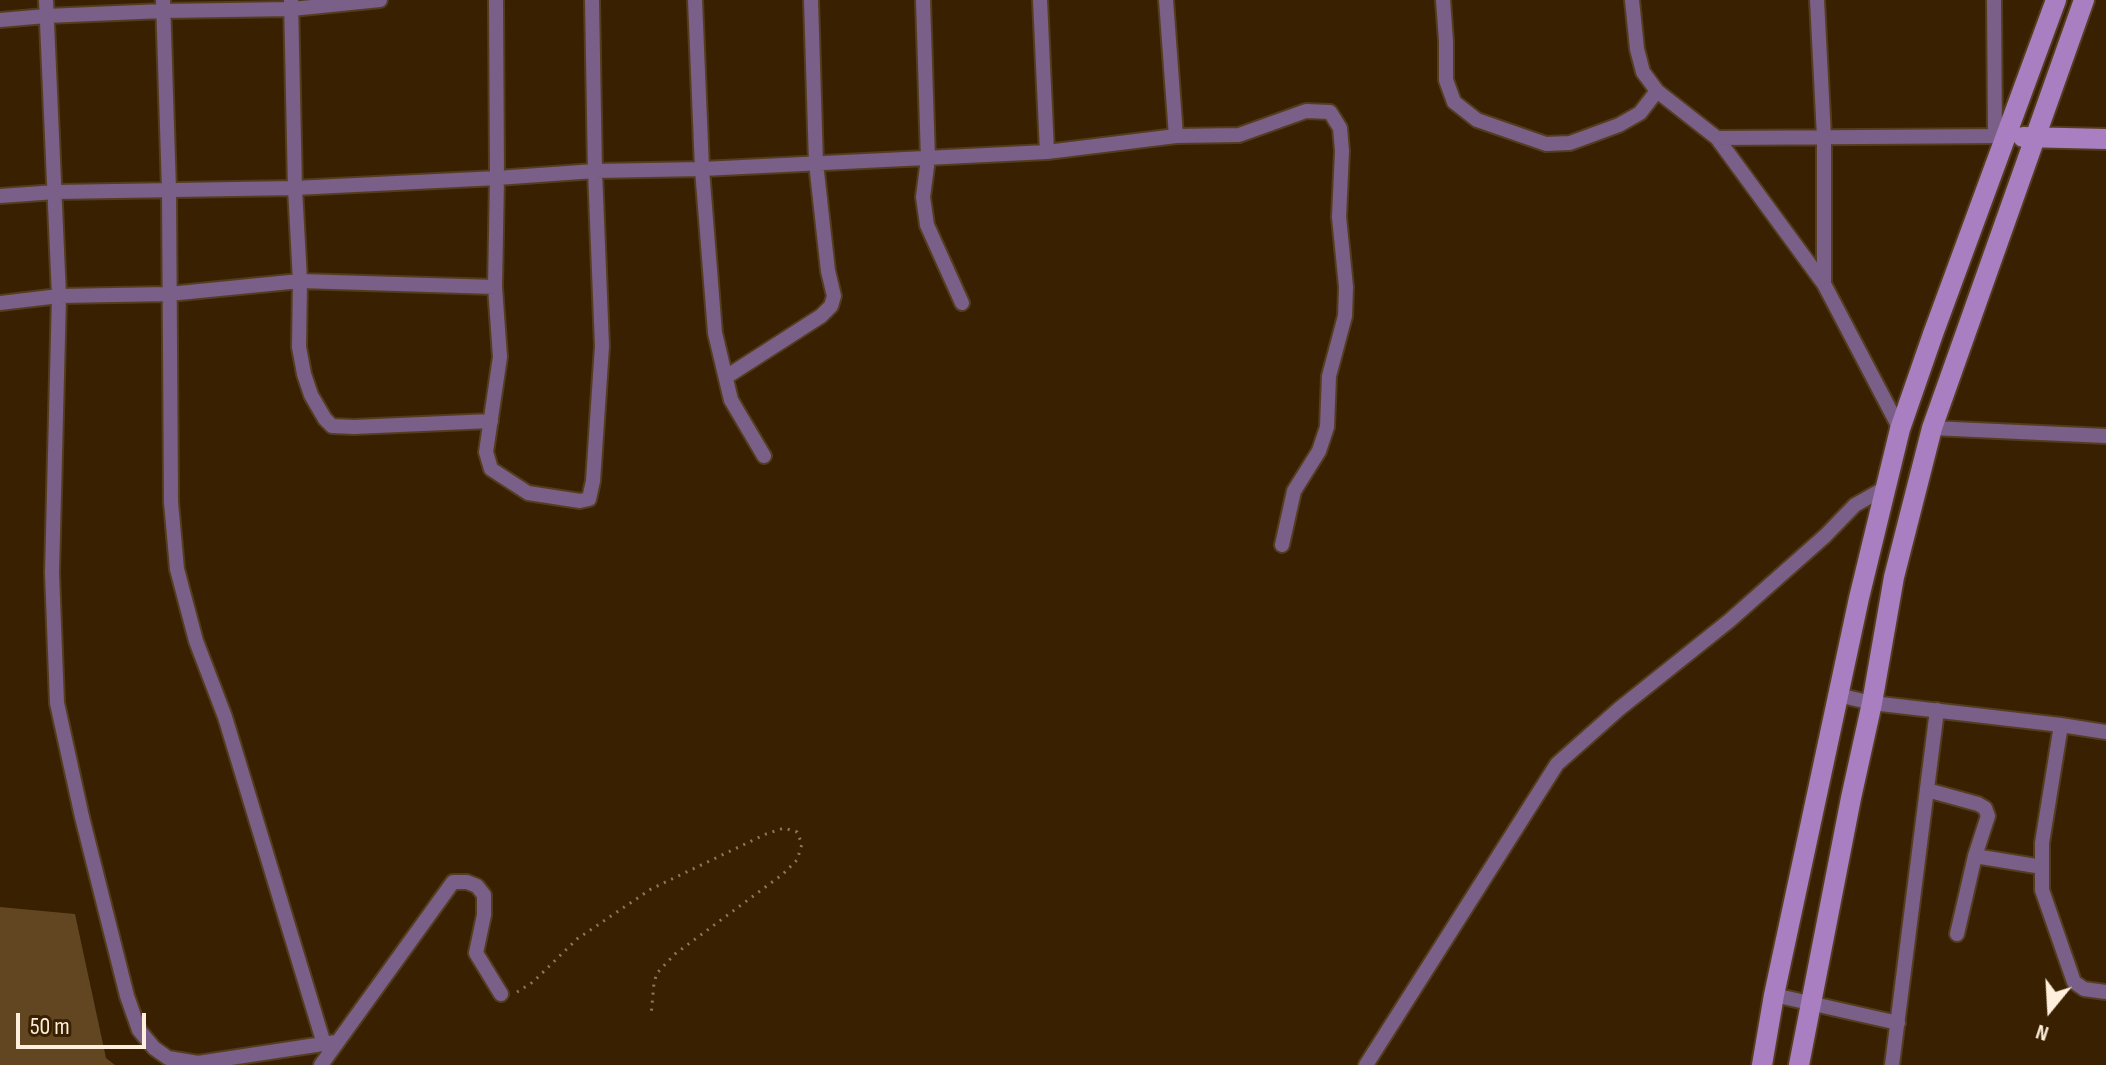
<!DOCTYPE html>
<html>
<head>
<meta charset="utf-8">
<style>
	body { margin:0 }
	#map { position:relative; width:2106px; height:1065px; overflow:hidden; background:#382000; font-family:"Sofia Sans Condensed",sans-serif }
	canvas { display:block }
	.north { position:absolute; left:2010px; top:969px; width:80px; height:80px; -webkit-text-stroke:6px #382000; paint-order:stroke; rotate:198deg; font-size:22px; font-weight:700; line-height:32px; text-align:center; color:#ffefdc }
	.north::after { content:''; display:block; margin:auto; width:28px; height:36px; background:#ffefdc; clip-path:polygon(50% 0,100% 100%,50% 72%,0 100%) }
	.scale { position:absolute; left:16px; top:1013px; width:130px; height:36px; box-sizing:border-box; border:4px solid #ffefdc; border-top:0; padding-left:10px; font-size:24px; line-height:28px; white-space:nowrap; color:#ffefdc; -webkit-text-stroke:6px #382000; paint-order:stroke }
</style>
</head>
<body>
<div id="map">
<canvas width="2106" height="1065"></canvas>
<div class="north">N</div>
<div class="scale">50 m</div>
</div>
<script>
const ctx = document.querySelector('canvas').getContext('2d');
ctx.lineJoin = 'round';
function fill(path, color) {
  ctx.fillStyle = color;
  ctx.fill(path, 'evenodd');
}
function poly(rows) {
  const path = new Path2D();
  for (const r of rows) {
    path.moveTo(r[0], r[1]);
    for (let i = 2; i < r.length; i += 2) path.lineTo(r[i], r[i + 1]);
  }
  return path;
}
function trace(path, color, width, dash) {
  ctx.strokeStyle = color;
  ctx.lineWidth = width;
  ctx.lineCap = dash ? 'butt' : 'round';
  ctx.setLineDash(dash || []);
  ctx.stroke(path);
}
fill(poly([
	[0,907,75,914,106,1058,115,1065,0,1065]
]), '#624621');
const street = poly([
	[46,0,59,296,52,573,57,703,82,817,127,996,139,1030,154,1048,168,1058,198,1063,336,1042],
	[163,0,169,190,171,502,177,569,196,641,225,717,324,1044],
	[291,0,295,188,300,281,299,347,304,374,311,395,325,419,332,426,354,427,491,421],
	[496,0,497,178,495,287,500,357,486,452,491,469,528,493,580,501,589,499,593,481,602,346,595,171,592,0],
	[695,0,702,169,715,333,731,400,764,456],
	[923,0,928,159,923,197,927,225,962,303],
	[1040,0,1047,152],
	[1166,0,1176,136],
	[1443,0,1446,41,1446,80,1454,102,1477,120,1546,144,1570,143,1619,125,1640,113,1657,91],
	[1632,0,1637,49,1643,72,1657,91,1717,138,1824,284,1900,429],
	[1817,0,1824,137,1824,283],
	[1994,0,1995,136],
	[0,20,46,16,163,11,292,9,380,0],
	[1717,138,2007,136],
	[0,196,56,192,295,188,497,178,595,171,702,169,1047,152,1176,136,1239,135,1306,111,1330,112,1340,128,1342,151,1339,217,1346,287,1345,316,1329,376,1327,427,1319,451,1294,491,1282,545],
	[0,303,59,296,169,294,300,281,495,287],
	[726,377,821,316,831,306,834,296,828,271,816,163,811,0],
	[1932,428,2106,436],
	[1838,695,1872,703,2061,725,2106,732],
	[2061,725,2042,843,2042,890,2074,982,2084,989,2106,992],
	[1927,790,1978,804,1985,808,1988,816,1975,856,1957,934],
	[1975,856,2042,867],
	[1774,995,1898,1023],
	[321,1065,453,882,467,882,477,886,484,895,484,915,476,953,501,994],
	[1366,1065,1557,764,1619,709,1729,621,1825,536,1855,505,1885,488],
	[1892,1065,1937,710]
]);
const secondary = poly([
	[2023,137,2106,139],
	[1762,1065,1774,995,1859,598,1900,429,1933,334,2056,0],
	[1799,1065,1851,798,1872,703,1894,577,1932,428,2084,0]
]);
trace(street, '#543d1f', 18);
trace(secondary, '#543d1f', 24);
trace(poly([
	[517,992,533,982,577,939,651,889,766,834,784,828,797,832,802,844,797,860,783,874,675,954,657,973,654,983,651,1016]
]), '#8c785d', 3, [2, 6]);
trace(street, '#7a5f88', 14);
trace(secondary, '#a97fc1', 20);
</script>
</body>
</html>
